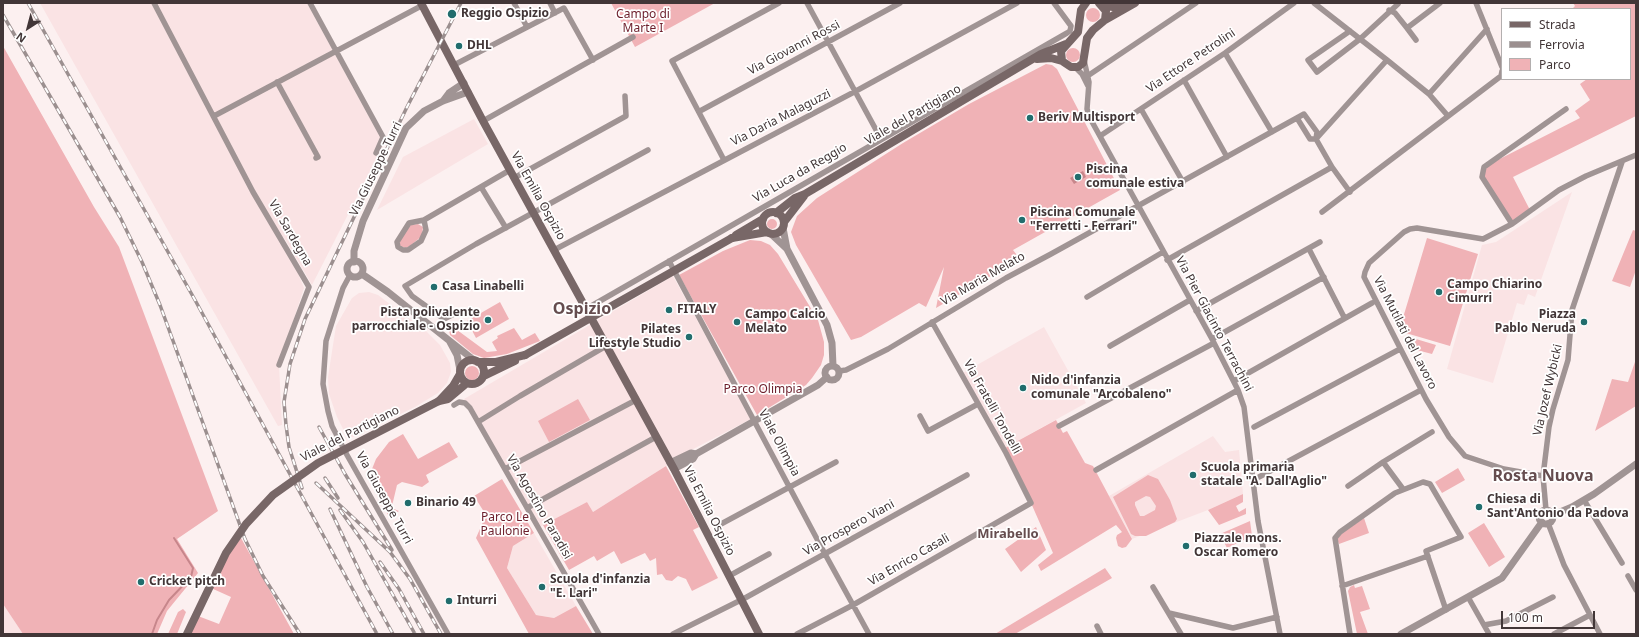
<!DOCTYPE html>
<html>
<head>
<meta charset="utf-8">
<style>
	body { margin:0 }
	#map { position:relative; width:1639px; height:637px; overflow:hidden; background:#fcf0f0; font-family:"Noto Sans",sans-serif }
	canvas { display:block }
	.frame { position:absolute; inset:0; border:4px solid #423637; pointer-events:none }
	.legend { position:absolute; left:1501px; top:8px; width:130px; height:72px; box-sizing:border-box; background:#fff; border:1px solid #b3afaf; margin:0; padding:5px 7px; list-style:none; font-size:12px; color:#423637 }
	.legend li { display:flex; align-items:center; gap:8px; height:20px }
	.legend b { width:20px; border:1px solid #b3afaf }
	.north { position:absolute; left:8px; top:8px; width:40px; height:40px; -webkit-text-stroke:3px #fff; paint-order:stroke; rotate:216deg; font-size:11px; font-weight:700; line-height:16px; text-align:center; color:#423637 }
	.north::after { content:''; display:block; margin:auto; width:14px; height:18px; background:#423637; clip-path:polygon(50% 0,100% 100%,50% 72%,0 100%) }
	.scale { position:absolute; left:1501px; top:611px; width:94px; height:18px; box-sizing:border-box; border:2px solid #423637; border-top:0; padding-left:5px; font-size:12px; line-height:14px; white-space:nowrap; color:#423637; -webkit-text-stroke:3px #fff; paint-order:stroke }
</style>
</head>
<body>
<div id="map">
<canvas width="1639" height="637"></canvas>
<div class="frame"></div>
<ul class="legend">
<li><b style="height:5px;background:#786767"></b>Strada</li>
<li><b style="height:5px;background:#9b8f8f"></b>Ferrovia</li>
<li><b style="height:11px;background:#f0b2b6"></b>Parco</li>
</ul>
<div class="north">N</div>
<div class="scale">100 m</div>
</div>
<script>
const ctx = document.querySelector('canvas').getContext('2d');
ctx.lineJoin = 'round';
function fill(path, color) {
  ctx.fillStyle = color;
  ctx.fill(path, 'evenodd');
}
function poly(rows) {
  const path = new Path2D();
  for (const r of rows) {
    if (r.length === 3) {
      path.moveTo(r[0] + r[2], r[1]);
      path.arc(r[0], r[1], r[2], 0, 2 * Math.PI);
      continue;
    }
    path.moveTo(r[0], r[1]);
    for (let i = 2; i < r.length; i += 2) path.lineTo(r[i], r[i + 1]);
  }
  return path;
}
function trace(path, color, width, dash) {
  ctx.strokeStyle = color;
  ctx.lineWidth = width;
  ctx.lineCap = dash ? 'butt' : 'round';
  ctx.setLineDash(dash || []);
  ctx.stroke(path);
}
function write(font, color, halo, rows, align = 'center') {
  ctx.font = font + ' "Noto Sans",sans-serif';
  ctx.lineWidth = 3.5;
  ctx.setLineDash([]);
  ctx.textBaseline = 'middle';
  ctx.strokeStyle = halo;
  ctx.fillStyle = color;
  for (const [text, x, y, turn = 0] of rows) {
    ctx.save();
    ctx.translate(x, y);
    ctx.rotate((+turn || 0) * Math.PI / 180);
    ctx.textAlign = isNaN(turn) ? turn : align;
    if (halo) ctx.strokeText(text, 0, 0);
    ctx.fillText(text, 0, 0);
    ctx.restore();
  }
}
fill(poly([
	[40,3,307,3,384,144,312,285,283,236,304,288,279,365,282,425,278,426],
	[474,119,488,144,377,210,403,157],
	[1572,192,1535,297,1528,294,1524,305,1517,303,1493,383,1447,369,1482,245,1496,242],
	[673,276,751,419,674,459,666,466,593,512,587,502,538,528,464,399],
	[369,292,378,295,427,332,440,345,450,363,451,372,447,383,438,393,415,407,348,439,337,417,329,394,328,377,336,326,352,298,359,293],
	[1044,327,1086,403,1003,449,961,374],
	[1213,436,1225,452,1239,450,1243,494,1208,510,1132,539,1109,496],
	[534,533,576,606,554,618,536,615,507,568,513,546],
	[3,604,23,634,3,634]
]), '#fae3e4');
fill(poly([
	[611,3,715,3,635,47],
	[1573,3,1636,3,1636,116,1513,177,1530,210,1512,224,1482,177,1484,167,1580,118,1575,111,1590,100,1580,84,1587,79,1630,79,1630,9,1572,9,1575,6],
	[1093,15,7],
	[3,46,94,207,119,247,218,511,177,539,198,573,167,611,157,634,23,634,3,604],
	[1073,55,7],
	[1046,64,1052,65,1057,69,1120,190,1013,250,1020,259,936,308,944,267,926,307,919,303,861,337,851,340,796,245,791,232,797,216,817,198,903,143,969,104],
	[772,224,5],
	[418,224,423,227,422,236,410,246,406,248,400,246,399,242,410,225],
	[1633,230,1636,231,1636,270,1630,287,1612,281],
	[1427,238,1478,254,1450,346,1399,331],
	[750,240,761,241,770,245,778,254,818,320,824,342,824,355,821,365,812,378,806,385,757,415,679,275,723,251],
	[500,302,509,319,476,338,467,321],
	[453,327,487,352,497,351,492,342,498,338,497,336,514,328,522,340,535,333,540,341,507,354,484,358,473,354,450,335,449,330],
	[1416,339,1436,345,1432,354,1413,349],
	[1636,359,1636,406,1595,431,1612,379,1628,382],
	[472,373,7],
	[578,399,590,420,549,442,538,421],
	[1056,420,1063,433,1067,431,1085,463,1093,466,1132,539,1126,547,1122,548,1118,546,1116,538,1117,535,1122,532,1116,525,1041,571,1038,565,1053,553,1031,503,1003,449],
	[403,434,418,459,449,442,458,457,426,475,429,482,422,487,402,482,397,485,392,506,394,509,399,511,389,517,373,485,372,469,376,459,389,442],
	[666,466,699,527,693,530,718,578,692,591,686,579,678,576,672,581,666,580,662,574,657,575,656,558,650,561,645,553,621,564,614,551,597,561,594,556,569,570,543,525,587,502,593,512],
	[1458,468,1465,480,1442,493,1435,482],
	[1148,475,1158,479,1170,500,1177,519,1175,522,1146,536,1135,536,1131,534,1113,497],
	[1146,496,1150,497,1156,506,1155,510,1144,516,1140,516,1135,505,1135,502],
	[502,479,534,533,513,546,507,568,536,615,554,618,576,606,593,634,529,634,476,538,486,515,474,496],
	[1243,494,1243,502,1236,506,1239,512,1246,508,1246,514,1219,525,1208,510],
	[1364,518,1369,533,1339,544,1337,539,1342,533],
	[1250,521,1252,536,1227,548,1220,534],
	[1484,523,1505,557,1489,567,1468,533],
	[1036,527,1046,550,1021,572,1005,549],
	[241,538,294,634,191,634,198,616,219,624,231,597,211,588,228,554],
	[1105,568,1112,578,1015,634,995,634],
	[1354,585,1355,588,1362,586,1370,609,1360,612,1368,634,1357,634,1348,591,1350,587],
	[183,609,186,612,177,634,168,634,178,612]
]), '#f0b2b6');
fill(poly([
	[1083,171,1086,177,1074,184,1070,178]
]), '#c7868b');
trace(poly([
	[152,634,157,620,169,600,191,577,193,568,174,538]
]), '#c7868b', 2);
trace(poly([
	[154,3,253,192,309,287,279,365],
	[310,3,383,137,376,153],
	[514,3,527,27],
	[550,3,555,13],
	[807,3,881,139],
	[1314,3,1387,60],
	[1476,3,1502,67],
	[1389,10,1395,13,1407,28,1440,3],
	[1407,28,1416,40],
	[1350,31,1308,60,1317,72,1360,39,1398,4],
	[1225,53,1272,132],
	[1084,60,1089,82,1087,109,1091,120,1212,339,1238,390,1244,407,1258,521,1280,634],
	[454,65,564,8,593,60],
	[1075,67,1082,74,1088,86],
	[1089,75,1196,3],
	[1184,80,1227,157],
	[277,82,318,157,316,158],
	[1429,94,1487,29],
	[1141,109,1183,182],
	[700,111,900,3],
	[214,116,423,5],
	[1297,118,1310,139,1316,139],
	[483,121,633,37],
	[1100,136,1225,53,1294,3],
	[1316,139,1387,60,1429,94,1448,116],
	[1316,139,1332,167,1350,192],
	[724,160,672,61,779,3],
	[514,178,626,116,625,96],
	[481,187,506,228],
	[1322,212,1501,76,1502,71],
	[424,220,426,230,421,241,408,250,403,250,398,247,397,242,409,223,424,220,510,170],
	[1512,224,1482,177,1484,167,1566,109],
	[1309,249,1344,317],
	[554,250,856,91,1017,3],
	[1167,260,1332,167],
	[669,261,825,554,869,634],
	[350,275,343,288,326,341,323,384,328,411,332,426,347,455,448,634],
	[1087,297,1163,252],
	[586,309,1067,33,1070,31,1071,26,1054,3],
	[1196,311,1320,242],
	[458,312,444,319,412,296,405,286,476,244,648,150],
	[1212,339,1324,277],
	[1110,346,1190,300],
	[839,371,846,370,888,349,1006,278,1051,254,1304,114,1317,132,1316,139],
	[1234,381,1372,303],
	[454,405,459,402,465,403,470,408,599,634],
	[920,416,928,431,978,404],
	[478,422,520,396,606,346],
	[1059,426,1214,343],
	[1254,427,1400,349],
	[505,469,636,400],
	[1096,470,1238,390],
	[1543,476,1504,469,1465,456,1449,437,1426,399,1364,277,1365,272,1369,263,1404,232,1410,229,1417,228,1483,239,1512,224,1559,190,1586,176,1636,155],
	[1259,477,1421,390],
	[1348,486,1383,462],
	[1403,489,1383,462,1432,432],
	[1584,500,1622,563],
	[527,508,656,437],
	[1546,510,1543,476,1549,427,1553,409,1568,360,1572,310,1622,162],
	[1548,523,1564,565,1600,634],
	[721,524,836,462],
	[729,576,769,554],
	[1628,576,1636,590],
	[1342,586,1428,556],
	[1153,587,1181,634],
	[1468,597,1489,634],
	[1169,613,1233,628,1277,617],
	[1484,625,1506,621,1553,597],
	[1097,626,1101,634],
	[673,634,745,598,967,475],
	[797,634,853,605,1031,503,1006,453,932,322],
	[1350,634,1335,538,1340,532,1395,493,1423,482,1430,484,1461,537,1426,551,1446,610],
	[1554,634,1590,615]
]), '#a09494', 5.5);
trace(poly([
	[443,101,449,93,464,83],
	[783,228,787,249,827,325,832,343,833,366],
	[770,233,787,249],
	[355,269,8],
	[354,262,354,251,363,221,406,128,424,111,443,101,468,92],
	[362,274,388,292,475,361],
	[450,342,457,355,460,370],
	[832,373,7],
	[670,463,691,453,696,454],
	[674,469,693,459,696,454,818,385,827,377],
	[1546,517,7],
	[1553,515,1572,507,1594,494,1636,464],
	[1401,634,1502,578,1542,522]
]), '#a09494', 7);
trace(poly([
	[421,3,483,121,674,469,759,634],
	[1086,3,1081,10,1078,32,1061,51,1062,61,1071,67,1078,67,1083,63,1087,38,1093,30,1105,20,1106,11,1099,3],
	[1102,5,1113,7,1123,3],
	[1105,20,1135,3],
	[1037,59,1051,58,1062,61],
	[773,223,11],
	[776,213,795,198,805,194,1041,54,1066,44],
	[784,222,804,196],
	[736,235,763,219],
	[732,238,767,232],
	[472,372,12],
	[478,362,496,362,525,355],
	[484,376,515,361],
	[439,401,453,386,460,374],
	[439,401,448,399,467,383]
]), '#786767', 8);
const rail = poly([
	[28,3,195,300,377,634],
	[3,15,120,217,142,262,160,305,245,539,263,576,300,634],
	[319,427,345,474,392,550],
	[325,478,338,498],
	[316,483,390,552,410,579,441,634],
	[302,488,289,447,286,425,284,402,290,364,305,319,407,107,461,3],
	[330,509,367,587,393,634],
	[340,510,363,542,415,634],
	[380,562,399,589,424,634]
]);
trace(rail, '#9b8f8f', 3.5);
trace(rail, '#fff', 2, [6]);
trace(poly([
	[525,355,732,238],
	[187,634,226,553,246,524,273,495,318,463,439,401]
]), '#786767', 8);
for (const [x, y, r, color] of [
	[452,14,5,"#216d6d"],
	[459,46,4,"#216d6d"],
	[1030,118,4,"#216d6d"],
	[1078,177,4,"#216d6d"],
	[1022,220,4,"#216d6d"],
	[434,287,4,"#216d6d"],
	[1439,292,4,"#216d6d"],
	[669,310,4,"#216d6d"],
	[488,320,4,"#216d6d"],
	[737,322,4,"#216d6d"],
	[1584,322,4,"#216d6d"],
	[689,337,4,"#216d6d"],
	[1023,388,4,"#216d6d"],
	[1193,475,4,"#216d6d"],
	[408,503,4,"#216d6d"],
	[1479,507,4,"#216d6d"],
	[1186,546,4,"#216d6d"],
	[141,582,4,"#216d6d"],
	[542,587,4,"#216d6d"],
	[449,601,4,"#216d6d"]
]) {
  const dot = new Path2D();
  dot.arc(x, y, r, 0, 2 * Math.PI);
  ctx.fillStyle = color;
  ctx.fill(dot);
  trace(dot, '#fff', 1.5);
}
write('bold 12px', '#423637', '#fff', [
	["Reggio Ospizio",461,14],
	["DHL",467,46],
	["Beriv Multisport",1038,118],
	["Piscina",1086,170],
	["comunale estiva",1086,184],
	["Piscina Comunale",1030,213],
	["\"Ferretti - Ferrari\"",1030,227],
	["Campo Chiarino",1447,285],
	["Cimurri",1447,299],
	["Casa Linabelli",442,287],
	["FITALY",677,310],
	["Pista polivalente",480,313,"right"],
	["parrocchiale - Ospizio",480,327,"right"],
	["Campo Calcio",745,315],
	["Melato",745,329],
	["Piazza",1576,315,"right"],
	["Pablo Neruda",1576,329,"right"],
	["Pilates",681,330,"right"],
	["Lifestyle Studio",681,344,"right"],
	["Nido d'infanzia",1031,381],
	["comunale \"Arcobaleno\"",1031,395],
	["Scuola primaria",1201,468],
	["statale \"A. Dall'Aglio\"",1201,482],
	["Chiesa di",1487,500],
	["Sant'Antonio da Padova",1487,514],
	["Binario 49",416,503],
	["Piazzale mons.",1194,539],
	["Oscar Romero",1194,553],
	["Scuola d'infanzia",550,580],
	["\"E. Lari\"",550,594],
	["Cricket pitch",149,582],
	["Inturri",457,601]
], 'left');
write('12px', '#6c1e2b', '#fff', [
	["Campo di",643,15],
	["Marte I",643,29],
	["Parco Olimpia",763,390],
	["Parco Le",505,518],
	["Paulonie",505,532]
]);
write('12px', '#423637', '#fff', [
	["Via Giovanni Rossi",794,48,-28],
	["Via Ettore Petrolini",1191,61,-34],
	["Viale del Partigiano",913,115,-30],
	["Via Daria Malaguzzi",781,118,-27],
	["Via Giuseppe Turri",376,169,-64],
	["Via Luca da Reggio",800,173,-30],
	["Via Emilia Ospizio",538,196,61],
	["Via Sardegna",290,233,60],
	["Via Maria Melato",983,279,-30],
	["Via Pier Giacinto Terrachini",1214,324,62],
	["Via Mutilati del Lavoro",1405,333,63],
	["Via Jozef Wybicki",1548,390,-77],
	["Via Fratelli Tondelli",992,407,61],
	["Viale del Partigiano",350,434,-27],
	["Viale Olimpia",779,443,62],
	["Via Giuseppe Turri",384,498,61],
	["Via Agostino Paradisi",539,507,60],
	["Via Emilia Ospizio",709,511,63],
	["Via Prospero Viani",849,528,-29],
	["Via Enrico Casali",909,560,-30]
]);
write('bold 13px', '#654d4f', '#fff', [
	["Mirabello",1008,534]
]);
write('bold 16px', '#654d4f', '#fff', [
	["Ospizio",582,309],
	["Rosta Nuova",1543,476]
]);
</script>
</body>
</html>
